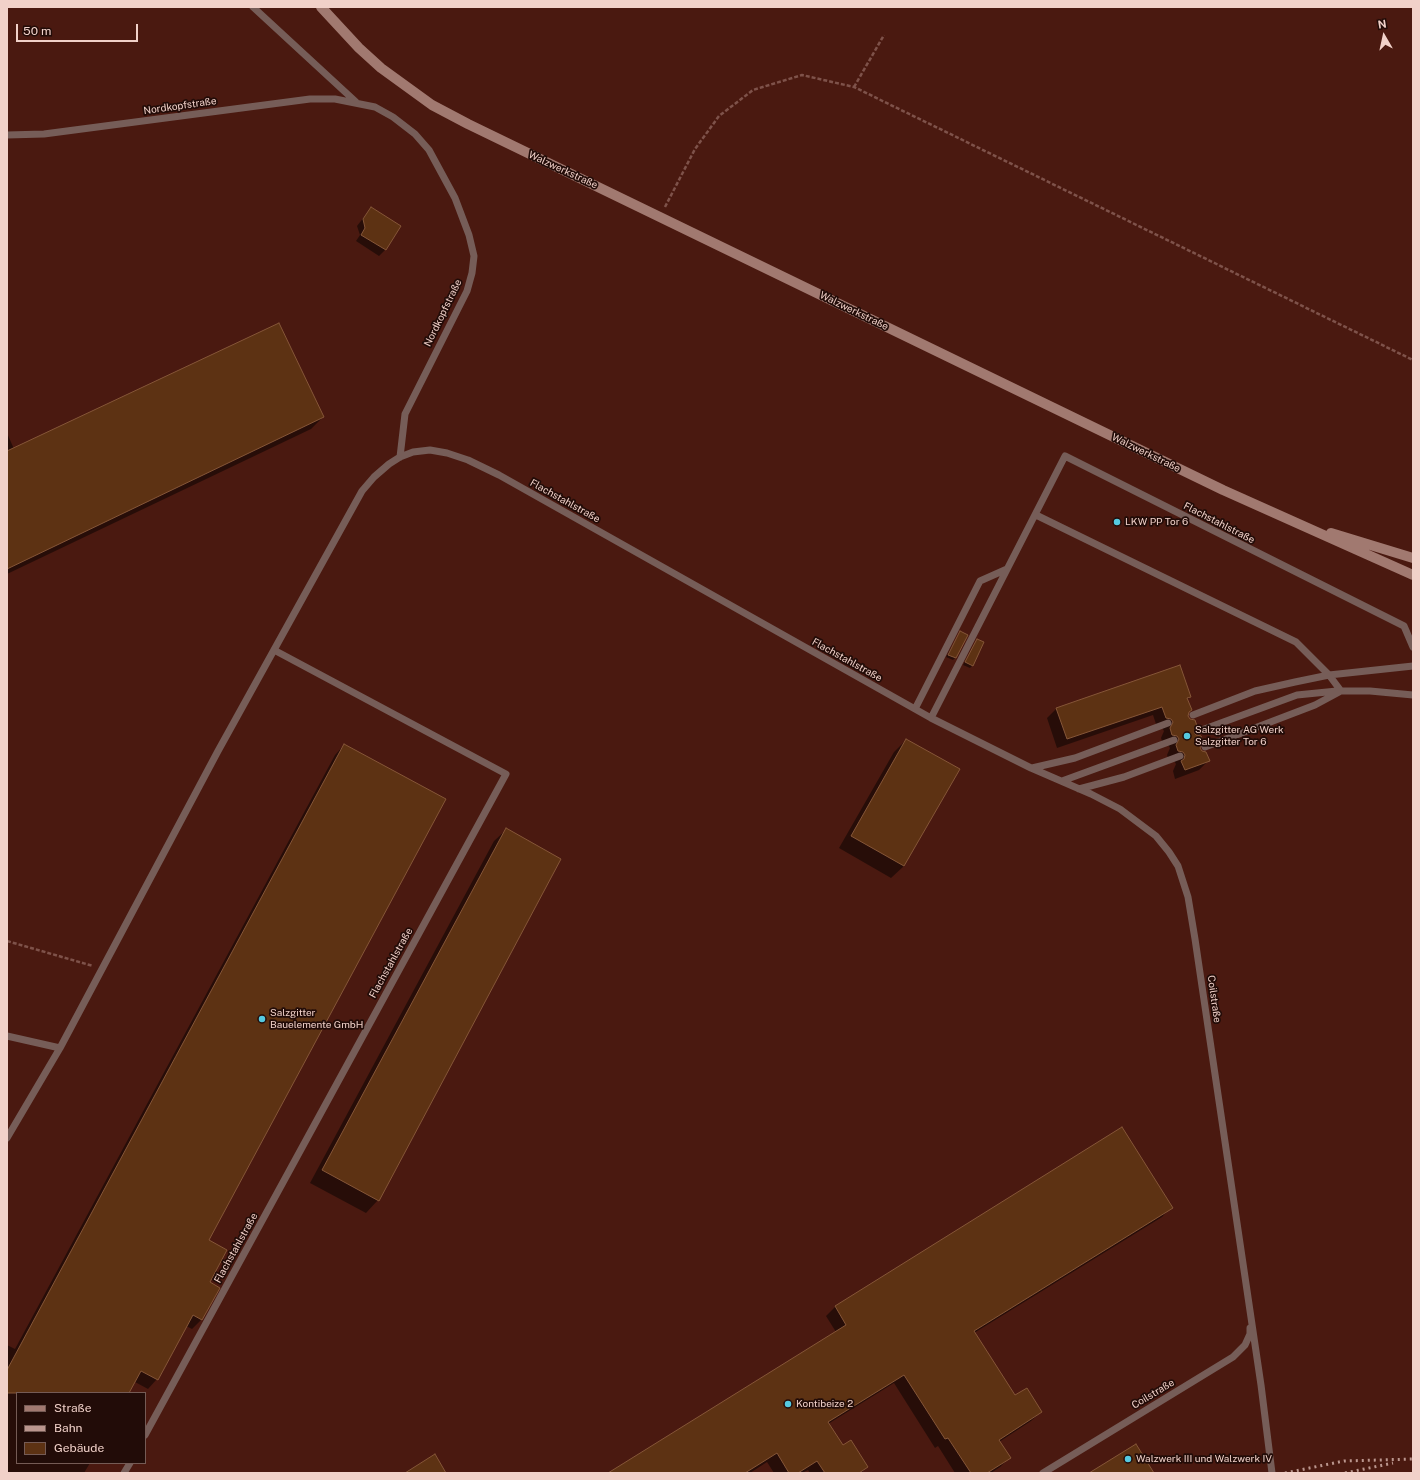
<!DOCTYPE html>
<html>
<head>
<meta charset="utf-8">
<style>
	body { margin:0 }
	#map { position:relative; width:1420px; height:1480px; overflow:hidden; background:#4a1910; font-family:"Public Sans",sans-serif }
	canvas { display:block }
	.frame { position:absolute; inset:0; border:8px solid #f1d1c9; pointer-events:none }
	.legend { position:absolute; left:16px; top:1392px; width:130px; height:72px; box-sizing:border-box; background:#220c08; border:1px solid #755b55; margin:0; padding:5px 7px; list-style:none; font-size:12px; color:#f1d1c9 }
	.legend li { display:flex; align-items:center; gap:8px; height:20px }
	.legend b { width:20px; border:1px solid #755b55 }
	.north { position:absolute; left:1364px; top:16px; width:40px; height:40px; -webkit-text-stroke:3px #220c08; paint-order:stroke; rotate:351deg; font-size:11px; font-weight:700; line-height:16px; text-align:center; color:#f1d1c9 }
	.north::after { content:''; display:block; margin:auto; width:14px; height:18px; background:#f1d1c9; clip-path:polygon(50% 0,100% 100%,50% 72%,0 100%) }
	.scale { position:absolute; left:16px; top:24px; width:122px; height:18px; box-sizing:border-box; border:2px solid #f1d1c9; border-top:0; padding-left:5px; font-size:12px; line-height:14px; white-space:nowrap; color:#f1d1c9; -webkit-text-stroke:3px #220c08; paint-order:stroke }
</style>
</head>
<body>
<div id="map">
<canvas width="1420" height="1480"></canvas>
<div class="frame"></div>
<ul class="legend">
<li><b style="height:5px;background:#a17970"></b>Straße</li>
<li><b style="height:5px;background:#bb968e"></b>Bahn</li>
<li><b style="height:11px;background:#5d3213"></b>Gebäude</li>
</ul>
<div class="north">N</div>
<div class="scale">50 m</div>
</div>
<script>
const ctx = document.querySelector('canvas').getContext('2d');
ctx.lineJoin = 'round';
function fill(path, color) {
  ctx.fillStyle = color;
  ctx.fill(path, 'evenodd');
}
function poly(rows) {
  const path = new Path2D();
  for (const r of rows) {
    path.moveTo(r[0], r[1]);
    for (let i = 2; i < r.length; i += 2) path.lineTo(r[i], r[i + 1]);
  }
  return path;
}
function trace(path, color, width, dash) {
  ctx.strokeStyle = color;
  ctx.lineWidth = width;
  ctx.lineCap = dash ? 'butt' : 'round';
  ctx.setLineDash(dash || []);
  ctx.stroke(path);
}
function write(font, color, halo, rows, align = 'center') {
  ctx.font = font + ' "Public Sans",sans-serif';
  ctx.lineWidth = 3.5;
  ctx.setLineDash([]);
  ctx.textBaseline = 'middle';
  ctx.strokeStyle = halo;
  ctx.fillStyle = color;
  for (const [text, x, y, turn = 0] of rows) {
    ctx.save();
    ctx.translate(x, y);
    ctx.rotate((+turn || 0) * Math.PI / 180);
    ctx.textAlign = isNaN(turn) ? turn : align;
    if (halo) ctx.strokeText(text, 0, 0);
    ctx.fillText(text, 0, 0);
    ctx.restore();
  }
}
fill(poly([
	[371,208,400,226,385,250,379,256,356,241,360,235,357,226],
	[323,417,311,429,7,574,7,433,14,449],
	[960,632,955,658,953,660,946,657],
	[977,640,972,666,970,668,963,665],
	[1190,697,1187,700,1187,717,1199,749,1208,761,1199,770,1175,779,1173,771,1176,764,1174,761,1169,760,1167,755,1170,748,1168,745,1163,744,1161,738,1164,731,1162,728,1157,727,1153,715,1057,748,1047,718,1056,709],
	[906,740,904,866,891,878,839,848,894,752],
	[344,745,207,1240,201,1320,192,1329,186,1326,157,1379,148,1389,135,1382,128,1393,17,1393,17,1463,90,1463,84,1473,7,1473,7,1345,15,1349,335,755],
	[507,829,378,1200,366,1213,310,1183,494,841],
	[1122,1128,1171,1207,1162,1217,974,1333,1015,1397,1041,1412,1031,1421,999,1442,1009,1458,1000,1467,991,1473,955,1473,938,1446,935,1448,894,1383,828,1424,842,1447,867,1467,861,1473,810,1473,808,1470,802,1473,774,1473,767,1462,750,1473,610,1473,836,1332,826,1316,835,1307]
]), '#0007');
const building = poly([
	[371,207,401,226,386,250,361,235,365,228,363,219,371,207],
	[279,323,324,417,7,569,7,451,279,323],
	[960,631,968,635,956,658,948,655,960,631],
	[977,639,984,642,973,666,965,662,977,639],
	[1180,665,1191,697,1187,698,1192,710,1189,712,1188,716,1190,719,1195,720,1197,726,1194,732,1196,735,1201,736,1203,742,1200,748,1202,751,1206,752,1210,761,1185,770,1181,761,1184,759,1185,755,1183,752,1178,751,1176,745,1179,739,1177,736,1172,735,1170,728,1173,722,1171,719,1166,718,1162,707,1067,739,1056,708,1180,665],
	[906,739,960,769,904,866,851,836,906,739],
	[344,744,446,799,209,1240,227,1250,210,1282,220,1288,202,1320,193,1315,158,1380,141,1371,129,1393,7,1393,7,1370,344,744],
	[506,828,561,859,379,1201,322,1170,506,828],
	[1122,1127,1173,1208,974,1331,1015,1395,1027,1388,1042,1412,999,1440,1011,1458,987,1473,971,1473,948,1438,945,1439,904,1375,828,1422,843,1445,851,1440,868,1467,859,1473,825,1473,817,1461,798,1473,789,1473,777,1453,745,1473,608,1473,846,1325,835,1306,1122,1127],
	[1136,1444,1154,1473,1089,1473,1136,1444],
	[435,1454,446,1473,405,1473,435,1454]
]);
fill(building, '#5d3213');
trace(building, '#855638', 1);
trace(poly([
	[854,87,884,35],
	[665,207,695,149,719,116,753,90,802,75,854,87,1413,360],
	[7,941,93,966]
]), '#7e524a', 2.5, [4, 2]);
trace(poly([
	[253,7,356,102],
	[7,135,44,134,310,99,335,99,375,107,393,117,415,134,429,150,455,198,469,235,474,256,472,273,467,291,405,414,400,457],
	[1036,515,1296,642,1329,675,1341,691],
	[915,709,980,581,1007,569],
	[1193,715,1255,691,1295,682,1329,675,1413,666],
	[931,718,1065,456,1404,626,1413,647],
	[1199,731,1297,695,1337,691],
	[1205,747,1315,705,1341,691,1370,691,1413,695],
	[1032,768,1075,758,1168,723],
	[1062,781,1174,740],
	[1079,789,1124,777,1180,756],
	[7,1036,60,1048],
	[7,1138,60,1048,218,751,362,491,374,477,389,464,400,457,413,452,430,450,447,453,468,460,499,475,931,718,1031,768,1091,794,1120,809,1156,836,1169,852,1178,866,1188,897,1195,939,1261,1385,1272,1473],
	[145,1435,506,774,274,650],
	[124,1473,130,1463],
	[1043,1473,1233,1357,1245,1345,1250,1334,1250,1328]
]), '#765d58', 7);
trace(poly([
	[321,7,359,48,381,68,432,105,468,124,1223,490,1413,575],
	[1331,533,1413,558]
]), '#a17970', 10);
trace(poly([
	[1285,1473,1344,1461,1413,1459],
	[1345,1473,1393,1463]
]), '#bb968e', 3, [2, 4]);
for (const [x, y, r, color] of [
	[1117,522,4,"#55cae0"],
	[1187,736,4,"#55cae0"],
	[262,1019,4,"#55cae0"],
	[788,1404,4,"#55cae0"],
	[1128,1459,4,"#55cae0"]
]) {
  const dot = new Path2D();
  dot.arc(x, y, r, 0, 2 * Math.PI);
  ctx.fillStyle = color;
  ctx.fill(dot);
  trace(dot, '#220c08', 1.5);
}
write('10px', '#f1d1c9', '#220c08', [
	["Nordkopfstraße",180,106,-8],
	["Walzwerkstraße",563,170,25],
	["Walzwerkstraße",854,311,26],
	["Nordkopfstraße",443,313,-64],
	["Walzwerkstraße",1146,453,26],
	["Flachstahlstraße",565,501,29],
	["Flachstahlstraße",1219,523,27],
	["Flachstahlstraße",847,660,29],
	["Flachstahlstraße",391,963,-61],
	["Coilstraße",1214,999,82],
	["Flachstahlstraße",236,1248,-61],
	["Coilstraße",1153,1394,-31]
]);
write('10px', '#f1d1c9', '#220c08', [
	["LKW PP Tor 6",1125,522],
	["Salzgitter AG Werk",1195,730],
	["Salzgitter Tor 6",1195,742],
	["Salzgitter",270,1013],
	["Bauelemente GmbH",270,1025],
	["Kontibeize 2",796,1404],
	["Walzwerk III und Walzwerk IV",1136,1459]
], 'left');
</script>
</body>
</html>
